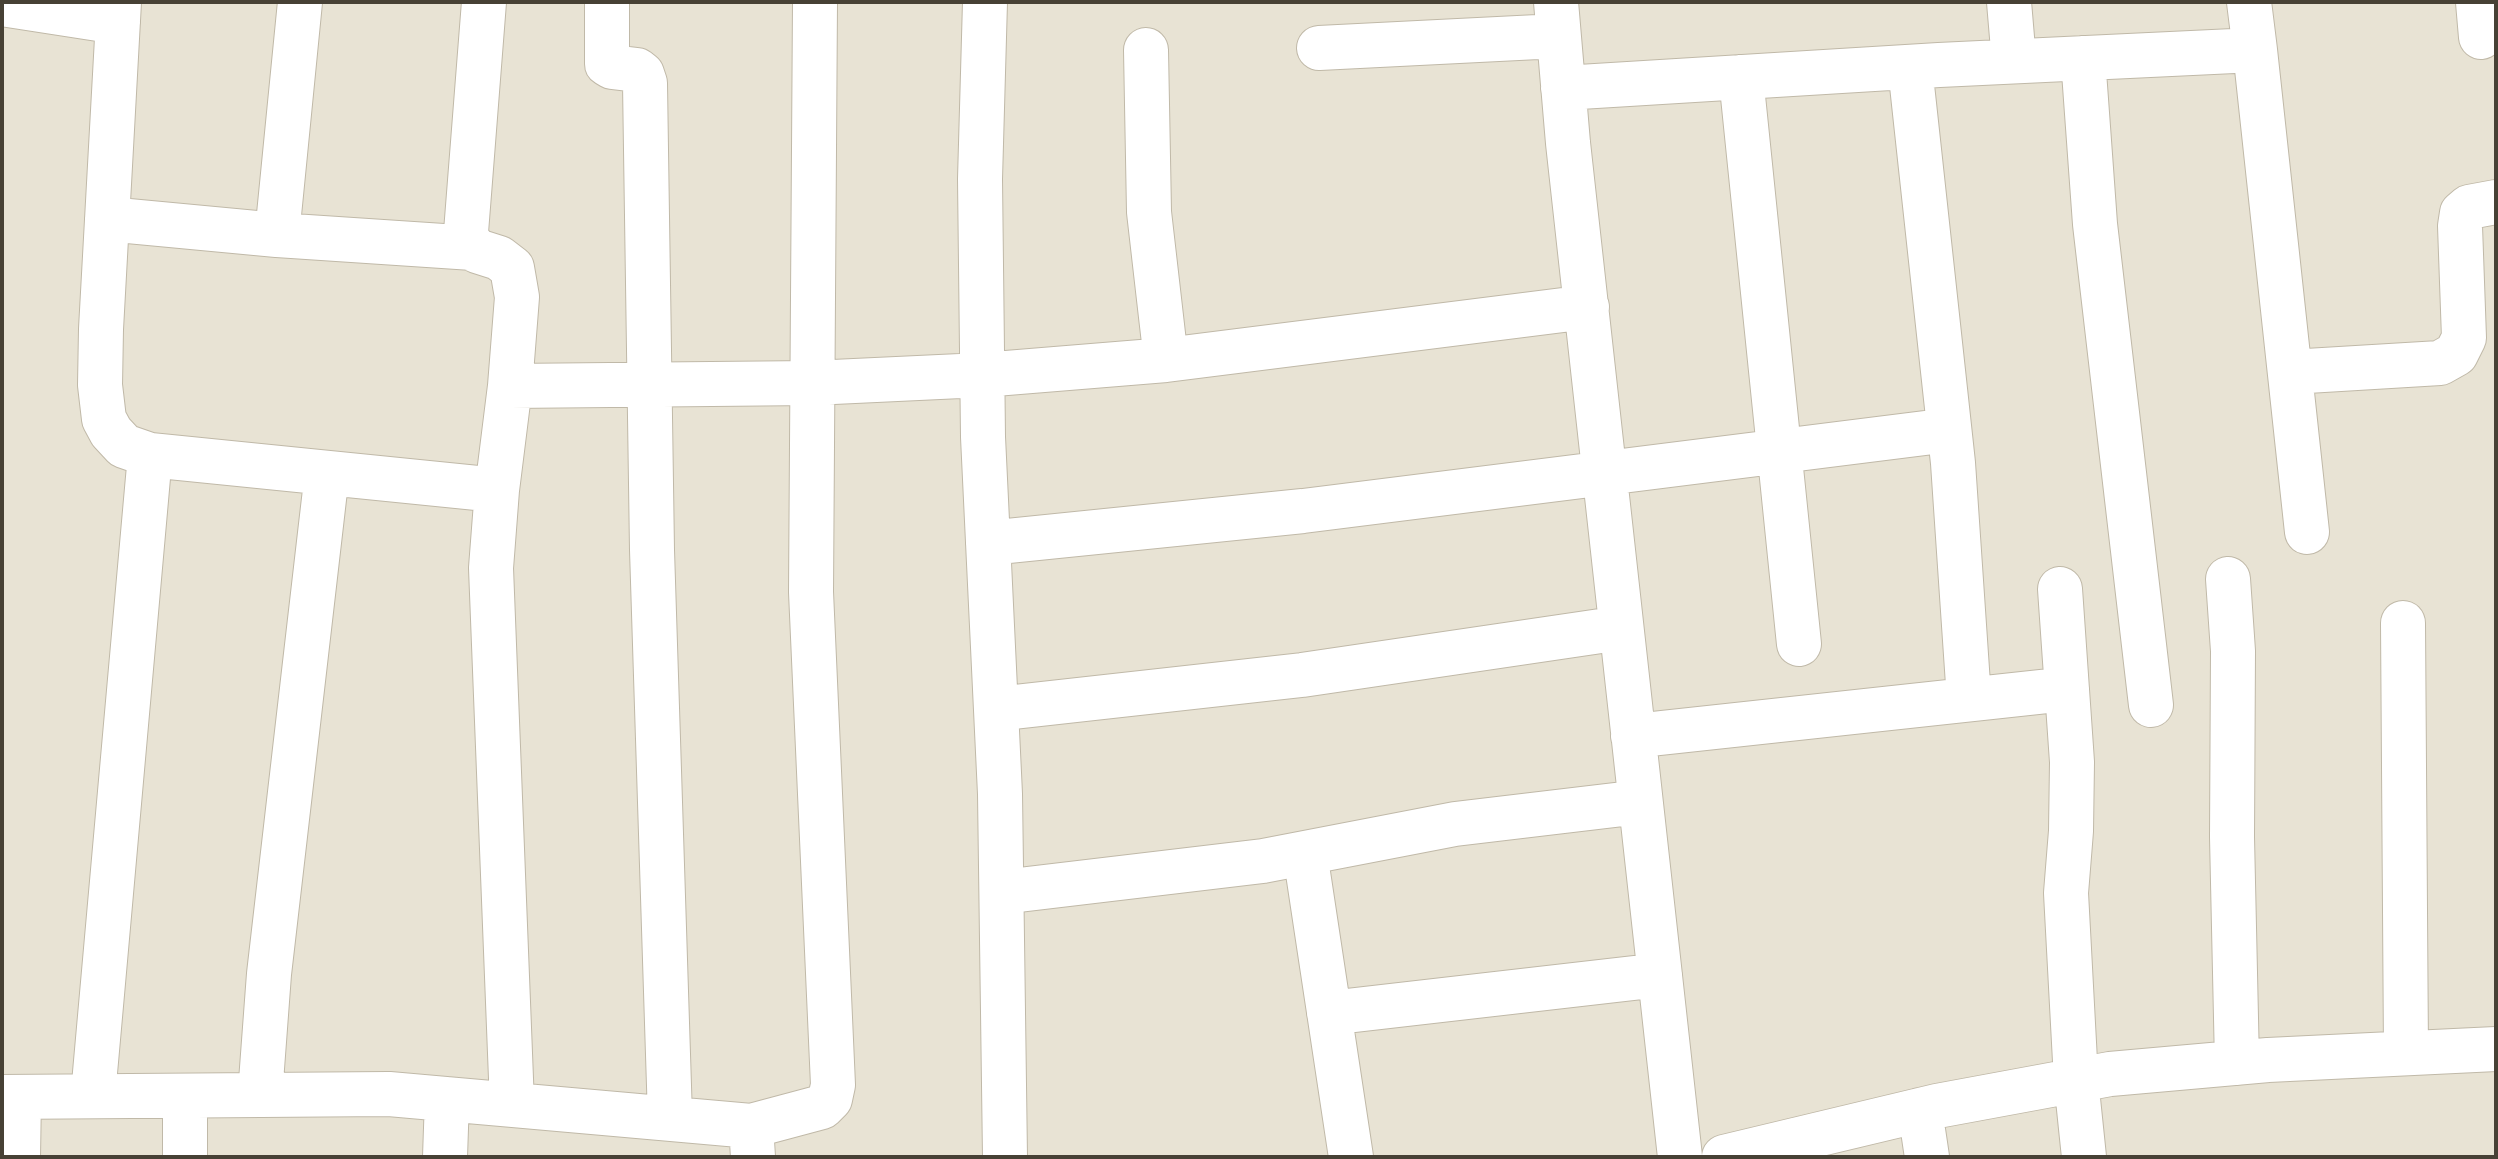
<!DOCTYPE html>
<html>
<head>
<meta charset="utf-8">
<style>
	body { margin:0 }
	#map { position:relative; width:2498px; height:1159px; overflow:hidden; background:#f4f0e6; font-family:"Golos Text",sans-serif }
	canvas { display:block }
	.frame { position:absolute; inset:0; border:4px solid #474135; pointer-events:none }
</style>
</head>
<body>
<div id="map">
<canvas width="2498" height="1159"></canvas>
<div class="frame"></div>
</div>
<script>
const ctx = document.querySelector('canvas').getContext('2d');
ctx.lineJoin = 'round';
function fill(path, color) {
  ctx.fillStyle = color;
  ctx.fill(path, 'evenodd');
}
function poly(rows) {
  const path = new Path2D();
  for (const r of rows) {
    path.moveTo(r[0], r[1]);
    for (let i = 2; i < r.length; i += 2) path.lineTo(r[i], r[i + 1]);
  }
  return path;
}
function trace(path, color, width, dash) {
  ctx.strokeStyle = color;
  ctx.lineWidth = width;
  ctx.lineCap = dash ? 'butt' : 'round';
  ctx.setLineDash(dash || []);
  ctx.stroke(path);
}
fill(poly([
	[2,2,2496,2,2496,1157,2,1157]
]), '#e8e3d4');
const minor = poly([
	[119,2,101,329,100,385,104,419,111,432,124,446,150,455,497,490],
	[484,2,466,232,468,241,477,251,499,258,512,268,517,297,510,386,497,490,491,568,512,1104],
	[607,2,607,64,612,67,637,70,642,74,645,83,652,550,670,1117],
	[985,2,980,179,983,437,1000,794,1005,1157],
	[1556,2,1568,143,1680,1157],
	[2009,2,2014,61],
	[2249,2,2255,50],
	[2478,2,2481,37],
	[2,4,118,22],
	[1319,48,1558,36],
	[1146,50,1149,212,1166,360],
	[2083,58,2095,224,2151,705],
	[1910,67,1953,463,1969,699],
	[1741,77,1799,644],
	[1563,88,1939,65,2255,50,2307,532],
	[107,219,277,235,473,248],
	[277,235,300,2],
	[2290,372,2440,363,2456,354,2464,338,2460,226,2462,213,2469,207,2496,202],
	[510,386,812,383,982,375,1166,360,1587,307],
	[988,543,1303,511,1949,430],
	[2228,579,2233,651,2232,837,2237,1063],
	[2060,589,2072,762,2071,831,2066,893,2076,1080,2084,1157],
	[2403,623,2406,1053],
	[996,709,1302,675,1621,628],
	[1633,736,2067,689],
	[1305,853,1351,1157],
	[1002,892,1263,861,1455,824,1640,802],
	[1329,1013,1660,975],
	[93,1095,150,455],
	[260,1095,269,974,327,473],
	[185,1096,185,1157],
	[2,1097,389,1094,751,1126,753,1157],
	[1920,1110,1927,1157],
	[751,1126,822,1107,830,1099,833,1085,811,592,815,2],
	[18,1157,19,1097],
	[445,1157,447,1099],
	[1724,1157,1937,1106,2110,1074,2268,1060,2496,1049]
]);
trace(minor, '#c0b9a8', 46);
trace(minor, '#fff', 44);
</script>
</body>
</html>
